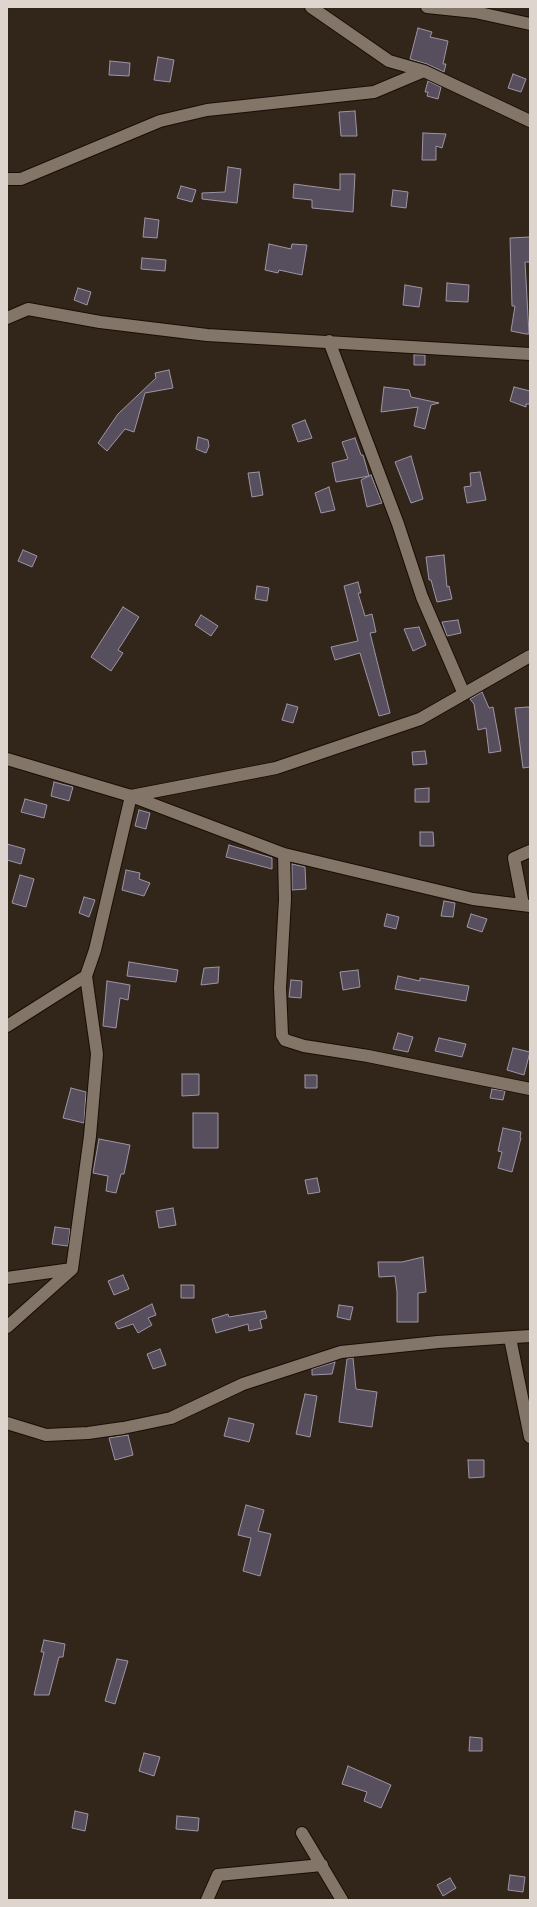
<!DOCTYPE html>
<html>
<head>
<meta charset="utf-8">
<style>
	body { margin:0 }
	#map { position:relative; width:537px; height:1907px; overflow:hidden; background:#32261b; font-family:"Source Serif 4",serif }
	canvas { display:block }
	.frame { position:absolute; inset:0; border:8px solid #ded5cf; pointer-events:none }
</style>
</head>
<body>
<div id="map">
<canvas width="537" height="1907"></canvas>
<div class="frame"></div>
</div>
<script>
const ctx = document.querySelector('canvas').getContext('2d');
ctx.lineJoin = 'round';
function fill(path, color) {
  ctx.fillStyle = color;
  ctx.fill(path, 'evenodd');
}
function poly(rows) {
  const path = new Path2D();
  for (const r of rows) {
    path.moveTo(r[0], r[1]);
    for (let i = 2; i < r.length; i += 2) path.lineTo(r[i], r[i + 1]);
  }
  return path;
}
function trace(path, color, width, dash) {
  ctx.strokeStyle = color;
  ctx.lineWidth = width;
  ctx.lineCap = dash ? 'butt' : 'round';
  ctx.setLineDash(dash || []);
  ctx.stroke(path);
}
const building = poly([
	[418,28,432,32,430,37,448,41,443,64,446,64,444,72,427,64,410,59,418,28],
	[158,57,174,60,170,82,154,80,158,57],
	[110,61,130,63,129,76,109,75,110,61],
	[513,74,526,79,521,92,508,88,513,74],
	[428,81,441,87,438,99,427,96,428,92,425,92,428,81],
	[355,111,357,136,341,136,339,112,355,111],
	[423,133,446,134,442,148,436,146,436,160,422,160,423,133],
	[228,167,241,169,237,203,202,199,202,193,225,192,228,167],
	[340,174,355,174,353,212,312,208,312,200,293,198,294,184,340,190,340,174],
	[181,186,196,190,192,202,177,198,181,186],
	[393,190,408,192,406,208,391,206,393,190],
	[145,218,159,220,157,238,143,237,145,218],
	[530,237,530,262,525,262,529,334,526,334,511,331,515,306,512,306,510,238,530,237],
	[269,244,291,249,292,244,307,245,302,275,279,270,278,273,265,270,269,244],
	[142,258,166,260,165,271,141,269,142,258],
	[447,283,469,285,468,302,446,301,447,283],
	[405,285,422,288,419,307,403,305,405,285],
	[78,288,91,292,87,305,74,300,78,288],
	[414,355,425,355,425,365,414,365,414,355],
	[169,370,173,388,145,393,134,432,125,429,107,451,98,443,118,414,156,378,155,373,169,370],
	[384,387,409,390,411,397,439,403,431,405,425,429,414,426,418,407,381,412,384,387],
	[514,387,530,391,530,404,526,404,526,407,510,401,514,387],
	[305,420,312,438,298,442,292,425,305,420],
	[198,437,208,440,209,446,206,453,196,449,198,437],
	[355,438,361,455,363,455,369,476,336,482,332,463,348,459,342,442,355,438],
	[411,456,423,499,411,503,395,462,411,456],
	[259,472,263,495,252,497,248,473,259,472],
	[480,472,486,500,467,503,464,487,471,486,470,473,480,472],
	[371,475,382,503,367,507,361,480,371,475],
	[329,487,335,510,321,513,315,493,329,487],
	[23,550,37,556,32,567,18,561,23,550],
	[444,555,447,587,449,586,452,599,437,602,431,580,429,580,426,557,444,555],
	[358,582,361,593,358,593,365,616,372,614,376,632,370,633,390,713,379,716,360,653,335,660,331,647,358,641,344,586,358,582],
	[257,586,269,588,267,601,255,599,257,586],
	[123,607,139,617,118,650,123,653,111,671,91,657,123,607],
	[201,615,218,626,211,636,195,625,201,615],
	[458,620,461,633,447,636,442,622,458,620],
	[419,627,426,645,413,651,404,629,419,627],
	[482,692,489,708,493,707,501,751,489,753,486,728,478,730,474,704,470,699,482,692],
	[287,704,298,707,293,723,282,720,287,704],
	[528,707,530,708,530,767,523,768,515,708,528,707],
	[425,751,427,764,413,765,412,752,425,751],
	[54,782,73,787,69,801,51,796,54,782],
	[429,788,429,802,415,802,415,789,429,788],
	[25,799,47,805,44,818,21,812,25,799],
	[139,810,150,813,146,829,135,826,139,810],
	[420,832,433,832,434,846,420,846,420,832],
	[7,844,25,849,21,864,7,860,7,844],
	[229,845,272,858,272,869,226,857,229,845],
	[292,864,305,867,306,889,292,890,292,864],
	[126,870,140,873,139,879,150,883,144,896,122,890,126,870],
	[20,875,34,879,26,907,12,903,20,875],
	[84,897,95,900,89,917,79,913,84,897],
	[444,901,455,903,453,917,441,916,444,901],
	[387,914,399,917,396,929,384,926,387,914],
	[471,914,487,919,482,932,467,927,471,914],
	[129,962,178,970,176,982,127,976,129,962],
	[219,967,218,983,201,985,204,968,219,967],
	[358,970,360,987,343,990,340,972,358,970],
	[398,976,420,981,420,978,469,986,466,1001,395,989,398,976],
	[291,980,302,981,301,998,289,997,291,980],
	[107,981,130,985,128,1000,120,998,116,1028,103,1026,107,981],
	[398,1033,413,1037,408,1052,393,1049,398,1033],
	[439,1038,466,1044,462,1057,435,1051,439,1038],
	[513,1048,530,1052,524,1075,507,1070,513,1048],
	[182,1074,199,1074,199,1095,182,1096,182,1074],
	[305,1075,317,1075,317,1088,305,1088,305,1075],
	[71,1088,86,1092,84,1123,63,1118,71,1088],
	[492,1089,505,1091,503,1100,490,1098,492,1089],
	[193,1113,218,1113,218,1148,193,1148,193,1113],
	[503,1128,521,1132,520,1138,521,1138,512,1172,498,1168,502,1152,498,1151,503,1128],
	[99,1139,130,1145,124,1174,121,1174,116,1193,106,1191,108,1176,93,1173,99,1139],
	[317,1178,320,1192,308,1194,305,1180,317,1178],
	[173,1208,176,1225,159,1228,156,1211,173,1208],
	[55,1227,70,1229,68,1246,52,1244,55,1227],
	[423,1257,426,1292,418,1293,418,1322,397,1322,397,1292,395,1276,379,1277,378,1262,402,1262,423,1257],
	[123,1275,129,1289,114,1295,108,1281,123,1275],
	[181,1285,194,1285,194,1298,181,1298,181,1285],
	[152,1304,156,1315,148,1318,152,1325,138,1333,133,1324,118,1329,115,1323,152,1304],
	[339,1305,353,1307,350,1320,337,1317,339,1305],
	[265,1311,267,1318,260,1320,262,1328,249,1331,248,1324,216,1333,212,1319,228,1314,229,1317,265,1311],
	[160,1349,166,1365,153,1369,147,1354,160,1349],
	[353,1358,356,1389,377,1392,372,1427,339,1422,347,1359,353,1358],
	[335,1362,332,1374,312,1375,312,1369,335,1362],
	[305,1394,317,1396,310,1437,296,1434,305,1394],
	[229,1418,254,1424,249,1442,224,1436,229,1418],
	[128,1435,133,1455,115,1460,109,1438,128,1435],
	[468,1460,484,1460,484,1477,469,1478,468,1460],
	[246,1505,264,1510,258,1531,271,1534,260,1576,243,1571,251,1538,238,1535,246,1505],
	[44,1640,65,1644,63,1657,59,1657,49,1695,34,1695,44,1652,41,1652,44,1640],
	[117,1659,128,1661,115,1704,105,1701,117,1659],
	[470,1737,482,1738,482,1751,469,1751,470,1737],
	[144,1753,160,1757,154,1776,139,1771,144,1753],
	[348,1766,391,1785,381,1808,364,1801,367,1792,342,1784,348,1766],
	[75,1811,88,1814,85,1831,72,1828,75,1811],
	[177,1816,199,1818,198,1831,176,1829,177,1816],
	[510,1875,525,1877,523,1892,508,1890,510,1875],
	[450,1878,456,1888,443,1896,437,1885,450,1878]
]);
fill(building, '#584f5e');
trace(building, '#9e95a5', 1);
const minor = poly([
	[311,7,389,61,424,71,530,121],
	[427,7,475,12,530,24],
	[7,179,21,179,160,121,207,110,374,92,424,71],
	[7,318,28,309,100,322,207,335,530,354],
	[329,341,398,524,422,597,464,694],
	[7,759,131,796,284,854,473,899,530,906],
	[284,854,285,899,280,988,282,1035,285,1040,304,1046,368,1056,530,1089],
	[523,905,514,858,530,851],
	[7,1026,86,976],
	[7,1278,72,1269],
	[7,1327,72,1269,90,1136,97,1054,86,976,95,950,131,796,276,768,420,719,530,656],
	[510,1338,530,1437],
	[7,1423,46,1435,88,1433,123,1428,171,1418,243,1384,341,1352,438,1342,530,1336],
	[302,1833,342,1900],
	[207,1900,218,1875,322,1865]
]);
trace(minor, '#190e05', 14);
trace(minor, '#847569', 12);
</script>
</body>
</html>
